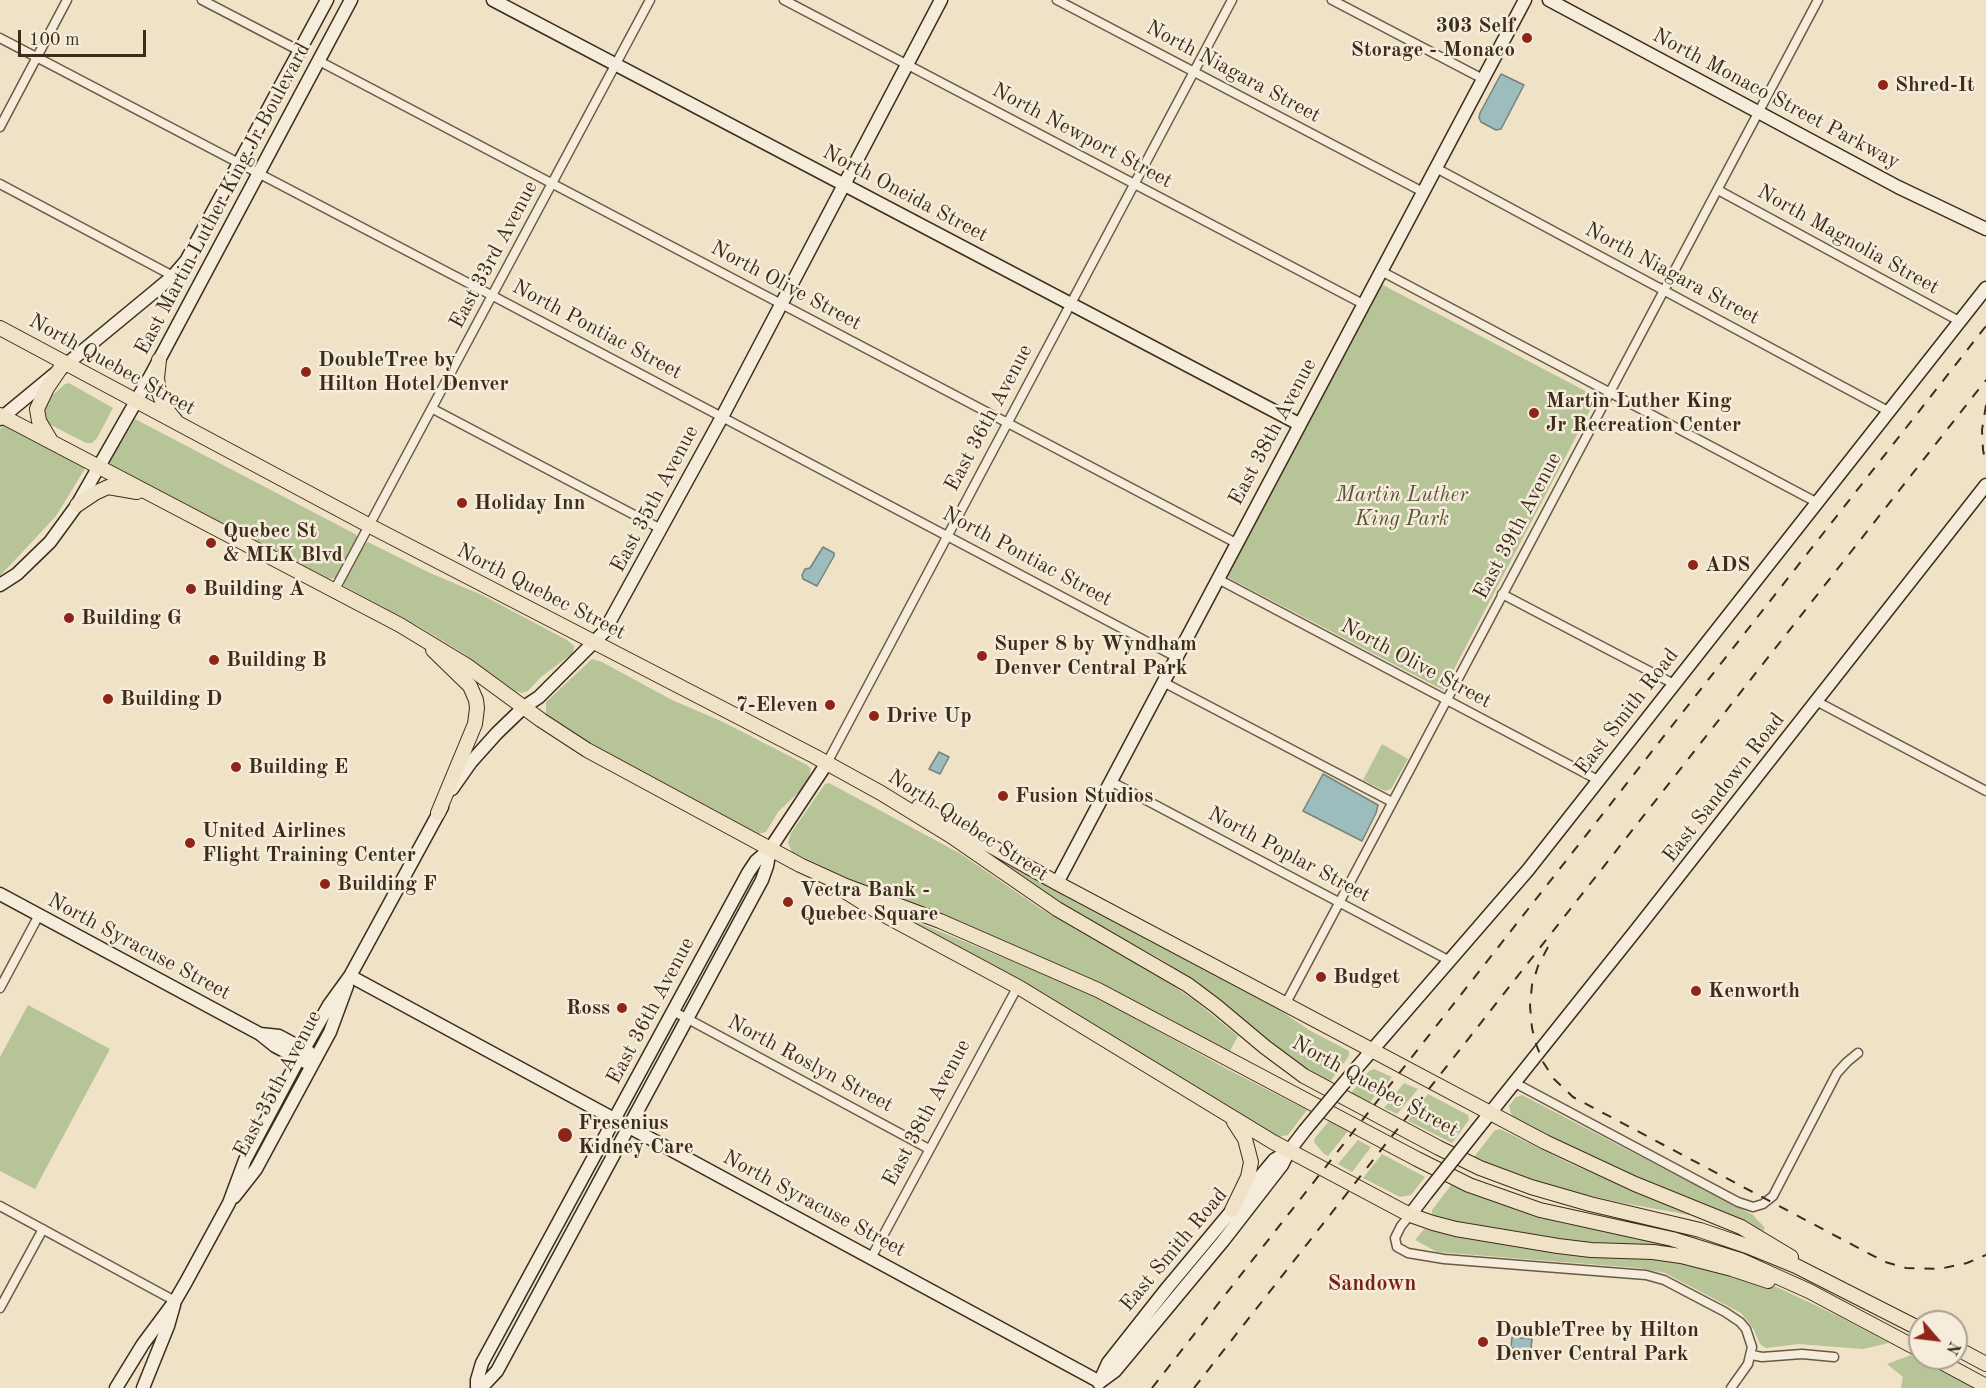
<!DOCTYPE html>
<html>
<head>
<meta charset="utf-8">
<style>
	body { margin:0 }
	#map { position:relative; width:1986px; height:1388px; overflow:hidden; background:#efe2c7; font-family:"Old Standard TT",serif }
	canvas { display:block }
	.north { position:absolute; left:1908px; top:1310px; width:60px; height:60px; box-sizing:border-box; background:#f5ecdb; border:2px solid #ac9f8e; border-radius:50%; rotate:118deg; font-size:16px; font-weight:700; line-height:24px; text-align:center; color:#3e2c1a }
	.north::after { content:''; display:block; margin:auto; width:21px; height:27px; background:#8f2418; clip-path:polygon(50% 0,100% 100%,50% 72%,0 100%) }
	.scale { position:absolute; left:18px; top:30px; width:128px; height:27px; box-sizing:border-box; border:3px solid #3e2c1a; border-top:0; padding-left:8px; font-size:18px; line-height:21px; white-space:nowrap; color:#3e2c1a; -webkit-text-stroke:4px #f5ecdb; paint-order:stroke }
</style>
</head>
<body>
<div id="map">
<canvas width="1986" height="1388"></canvas>
<div class="north">N</div>
<div class="scale">100 m</div>
</div>
<script>
const ctx = document.querySelector('canvas').getContext('2d');
ctx.lineJoin = 'round';
function fill(path, color) {
  ctx.fillStyle = color;
  ctx.fill(path, 'evenodd');
}
function poly(rows) {
  const path = new Path2D();
  for (const r of rows) {
    path.moveTo(r[0], r[1]);
    for (let i = 2; i < r.length; i += 2) path.lineTo(r[i], r[i + 1]);
  }
  return path;
}
function trace(path, color, width, dash) {
  ctx.strokeStyle = color;
  ctx.lineWidth = width;
  ctx.lineCap = dash ? 'butt' : 'round';
  ctx.setLineDash(dash || []);
  ctx.stroke(path);
}
function write(font, color, halo, rows, align = 'center') {
  ctx.font = font + ' "Old Standard TT",serif';
  ctx.lineWidth = 5;
  ctx.setLineDash([]);
  ctx.textBaseline = 'middle';
  ctx.strokeStyle = halo;
  ctx.fillStyle = color;
  for (const [text, x, y, turn = 0] of rows) {
    ctx.save();
    ctx.translate(x, y);
    ctx.rotate((+turn || 0) * Math.PI / 180);
    ctx.textAlign = isNaN(turn) ? turn : align;
    if (halo) ctx.strokeText(text, 0, 0);
    ctx.fillText(text, 0, 0);
    ctx.restore();
  }
}
fill(poly([
	[1381,284,1597,397,1443,690,1227,577],
	[69,383,113,408,97,438,92,443,86,443,49,424,43,418,44,404,46,401,65,384],
	[135,419,355,534,358,538,356,541,336,578,329,579,110,465,109,463],
	[4,425,86,467,56,516,0,576,0,429],
	[368,542,430,573,482,595,567,640,574,646,573,653,541,677,528,691,522,693,515,691,463,653,420,627,344,586,344,582,365,544],
	[592,659,602,662,672,700,721,721,807,765,811,769,809,777,800,791,778,812,766,832,758,834,615,759,546,714,546,702],
	[1382,744,1408,759,1391,789,1385,791,1363,780],
	[829,783,961,854,1041,909,1161,977,1195,1001,1238,1036,1229,1053,1137,1003,1088,979,964,925,865,886,792,852,788,843,791,833,825,784],
	[978,847,1278,1009,1309,1030,1349,1051,1349,1056,1329,1083,1305,1069,1272,1045,1193,980,1159,958,1063,905],
	[893,912,1038,972,1104,1001,1225,1068,1307,1110,1288,1135,1277,1137,1181,1077,891,916],
	[28,1005,110,1049,35,1189,0,1171,0,1057],
	[1374,1069,1392,1077,1378,1095,1376,1095,1369,1103,1351,1093,1369,1071],
	[1404,1083,1418,1089,1397,1114,1384,1108],
	[1428,1094,1468,1115,1469,1120,1452,1143,1408,1121],
	[1522,1095,1753,1215,1765,1228,1761,1234,1584,1155,1515,1118,1511,1114,1509,1106,1516,1097],
	[1329,1121,1348,1131,1328,1156,1324,1154,1314,1142,1315,1138],
	[1500,1129,1571,1164,1700,1217,1623,1203,1561,1189,1511,1173,1474,1157,1495,1130],
	[1358,1140,1371,1147,1352,1172,1338,1164],
	[1382,1154,1425,1177,1411,1195,1400,1197,1363,1178],
	[1452,1184,1525,1213,1563,1223,1671,1245,1670,1250,1568,1241,1446,1221,1432,1214,1432,1210],
	[1424,1229,1503,1242,1646,1255,1749,1277,1779,1288,1838,1316,1889,1343,1863,1349,1798,1344,1766,1348,1760,1344,1753,1328,1741,1313,1665,1273,1638,1268,1437,1252,1415,1240],
	[1911,1355,1955,1378,1973,1388,1901,1388,1903,1377,1887,1364]
]), '#b7c497');
const water = poly([
	[1501,74,1524,85,1501,129,1496,130,1481,122,1479,118,1480,113,1501,74],
	[823,547,834,553,834,556,817,586,803,579,802,575,805,569,810,568,823,547],
	[939,752,949,757,940,774,929,769,939,752],
	[1323,774,1378,805,1376,813,1362,841,1303,811,1323,774],
	[1512,1337,1532,1339,1531,1350,1511,1348,1512,1337]
]);
fill(water, '#9dbcbd');
trace(water, '#77827c', 1.5);
const street = poly([
	[202,0,300,51],
	[784,0,1363,304],
	[1057,0,1423,192],
	[1332,0,1483,79],
	[0,38,493,296,1176,657],
	[319,61,1236,543],
	[0,127,67,0],
	[1436,168,1890,412],
	[0,184,173,276],
	[1718,190,1961,322],
	[1381,271,1816,502],
	[433,409,661,529],
	[1218,579,1598,780],
	[334,591,650,0],
	[1502,594,1674,684],
	[1163,682,1392,802],
	[1816,701,1986,791],
	[827,763,1232,0],
	[1110,781,1450,961],
	[0,988,39,915],
	[1285,1005,1818,0],
	[673,1011,929,1149],
	[1515,1083,1738,1202,1753,1207,1763,1204,1773,1196,1837,1073,1847,1062,1858,1053],
	[0,1206,175,1301],
	[1410,1215,1401,1226,1395,1238,1397,1247,1408,1253,1444,1259,1646,1275,1664,1280,1725,1312,1740,1322,1746,1329,1752,1347,1748,1364,1731,1388],
	[871,1258,1018,986],
	[0,1308,43,1229],
	[1752,1355,1762,1357,1802,1354,1834,1357]
]);
const secondary = poly([
	[493,0,1299,424],
	[1549,0,1898,187,1986,229],
	[0,419,154,292,173,276,186,261,327,0],
	[0,585,17,574,50,542,77,505,151,375,351,0],
	[452,789,471,762,497,733,524,707,539,697,604,632,722,417,941,0],
	[1057,883,1525,0],
	[0,894,260,1034,275,1046,311,1065],
	[350,976,1100,1382],
	[260,1034,279,1036,309,1052],
	[1354,1071,1528,870,1986,288],
	[1479,1127,1637,929,1986,485],
	[234,1197,256,1169,330,1032,347,986],
	[1410,1215,1426,1194],
	[1100,1382,1115,1371,1223,1241,1282,1165,1289,1151,1305,1130],
	[1099,1383,1108,1363,1168,1287,1274,1160,1289,1151],
	[116,1388,143,1344,175,1301,186,1282,229,1203,245,1160,304,1049,329,1005,350,976,442,807],
	[143,1388,168,1326,174,1305],
	[477,1388,477,1380,482,1363,748,873,756,861,770,849,827,763],
	[481,1388,497,1371,762,880,767,866,770,849]
]);
const primary = poly([
	[0,328,370,526,814,756,881,793,951,836,1057,909,1188,985,1216,1006,1265,1047,1304,1076,1439,1148,1480,1168,1531,1187,1590,1204,1700,1230,1747,1246,1796,1266,1920,1329],
	[159,360,157,378,159,393,164,406,176,421],
	[0,415,400,625,466,665,541,720,587,750,800,865,846,886,940,921,1098,990,1417,1159,1469,1185,1540,1210,1672,1239,1740,1260,1809,1291,1920,1350],
	[51,441,39,421,37,409,47,388,62,366],
	[77,505,95,493,108,487,137,492],
	[433,650,470,686,476,700,477,708,475,724,438,813],
	[919,806,1057,883,1545,1142,1635,1184,1741,1227,1791,1257],
	[846,892,875,910,1020,988,1273,1142,1410,1215,1433,1223,1456,1229,1558,1246,1591,1250,1653,1252,1681,1256,1732,1269,1768,1281],
	[1232,1210,1248,1177,1251,1162,1245,1139,1234,1122],
	[1956,1348,1986,1364],
	[1934,1358,1986,1386]
]);
trace(street, '#6a5a45', 11);
trace(secondary, '#3e2c1a', 15);
trace(primary, '#3e2c1a', 16);
trace(street, '#f5ecdb', 8);
trace(secondary, '#f5ecdb', 12);
trace(primary, '#efe2c7', 14);
trace(poly([
	[1986,405,1982,430,1983,450,1986,464],
	[1548,947,1538,966,1532,985,1530,1006,1532,1028,1536,1044,1543,1062,1554,1079,1573,1097,1885,1262,1906,1268,1939,1269,1967,1263,1986,1255],
	[1152,1388,1986,326],
	[1194,1388,1986,380]
]), '#3e2c1a', 2, [10, 10]);
const secondaryBridge = poly([
	[1305,1130,1354,1071],
	[1426,1194,1479,1127]
]);
trace(secondaryBridge, '#3e2c1a', 15, []);
trace(secondaryBridge, '#f5ecdb', 12);
for (const [x, y, r, color] of [
	[1527,38,6,"#8f2418"],
	[1883,85,6,"#8f2418"],
	[306,372,6,"#8f2418"],
	[1534,413,6,"#8f2418"],
	[462,503,6,"#8f2418"],
	[211,543,6,"#8f2418"],
	[1693,565,6,"#8f2418"],
	[191,589,6,"#8f2418"],
	[69,618,6,"#8f2418"],
	[982,656,6,"#8f2418"],
	[214,660,6,"#8f2418"],
	[108,699,6,"#8f2418"],
	[830,705,6,"#8f2418"],
	[874,716,6,"#8f2418"],
	[236,767,6,"#8f2418"],
	[1003,796,6,"#8f2418"],
	[190,843,6,"#8f2418"],
	[325,884,6,"#8f2418"],
	[788,902,6,"#8f2418"],
	[1321,977,6,"#8f2418"],
	[1696,991,6,"#8f2418"],
	[622,1008,6,"#8f2418"],
	[565,1135,8,"#8f2418"],
	[1483,1342,6,"#8f2418"]
]) {
  const dot = new Path2D();
  dot.arc(x, y, r, 0, 2 * Math.PI);
  ctx.fillStyle = color;
  ctx.fill(dot);
  trace(dot, '#f5ecdb', 2);
}
write('bold 21px', '#3e2c1a', '#f5ecdb', [
	["303 Self",1515,26,"right"],
	["Storage - Monaco",1515,50,"right"],
	["Shred-It",1895,85],
	["DoubleTree by",318,360],
	["Hilton Hotel Denver",318,384],
	["Martin Luther King",1546,401],
	["Jr Recreation Center",1546,425],
	["Holiday Inn",474,503],
	["Quebec St",223,531],
	["& MLK Blvd",223,555],
	["ADS",1705,565],
	["Building A",203,589],
	["Building G",81,618],
	["Super 8 by Wyndham",994,644],
	["Denver Central Park",994,668],
	["Building B",226,660],
	["Building D",120,699],
	["7-Eleven",818,705,"right"],
	["Drive Up",886,716],
	["Building E",248,767],
	["Fusion Studios",1015,796],
	["United Airlines",202,831],
	["Flight Training Center",202,855],
	["Building F",337,884],
	["Vectra Bank -",800,890],
	["Quebec Square",800,914],
	["Budget",1333,977],
	["Kenworth",1708,991],
	["Ross",610,1008,"right"],
	["Fresenius",578,1123],
	["Kidney Care",578,1147],
	["DoubleTree by Hilton",1495,1330],
	["Denver Central Park",1495,1354]
], 'left');
write('21px', '#3e2c1a', '#f5ecdb', [
	["North Niagara Street",1233,72,28],
	["North Monaco Street Parkway",1776,99,28],
	["North Newport Street",1082,136,28],
	["North Oneida Street",905,194,28],
	["East Martin Luther King Jr Boulevard",223,199,-62],
	["North Magnolia Street",1848,240,29],
	["East 33rd Avenue",494,255,-62],
	["North Niagara Street",1672,274,28],
	["North Olive Street",786,286,28],
	["North Pontiac Street",597,330,28],
	["North Quebec Street",112,365,29],
	["East 36th Avenue",989,418,-62],
	["East 38th Avenue",1273,432,-62],
	["East 35th Avenue",655,499,-62],
	["East 39th Avenue",1518,526,-62],
	["North Pontiac Street",1027,557,28],
	["North Quebec Street",541,592,27],
	["North Olive Street",1416,664,28],
	["East Smith Road",1627,712,-52],
	["East Sandown Road",1724,788,-52],
	["North Quebec Street",968,826,33],
	["North Poplar Street",1289,855,28],
	["North Syracuse Street",139,947,28],
	["East 36th Avenue",651,1011,-62],
	["North Roslyn Street",810,1064,28],
	["East 35th Avenue",278,1084,-62],
	["North Quebec Street",1375,1087,29],
	["East 38th Avenue",927,1113,-62],
	["North Syracuse Street",814,1204,28],
	["East Smith Road",1174,1250,-50]
]);
write('italic 21px', '#5c5239', '#f5ecdb', [
	["Martin Luther",1402,495],
	["King Park",1402,519]
]);
write('bold 22px', '#7a1f14', '#f5ecdb', [
	["Sandown",1372,1284]
]);
</script>
</body>
</html>
